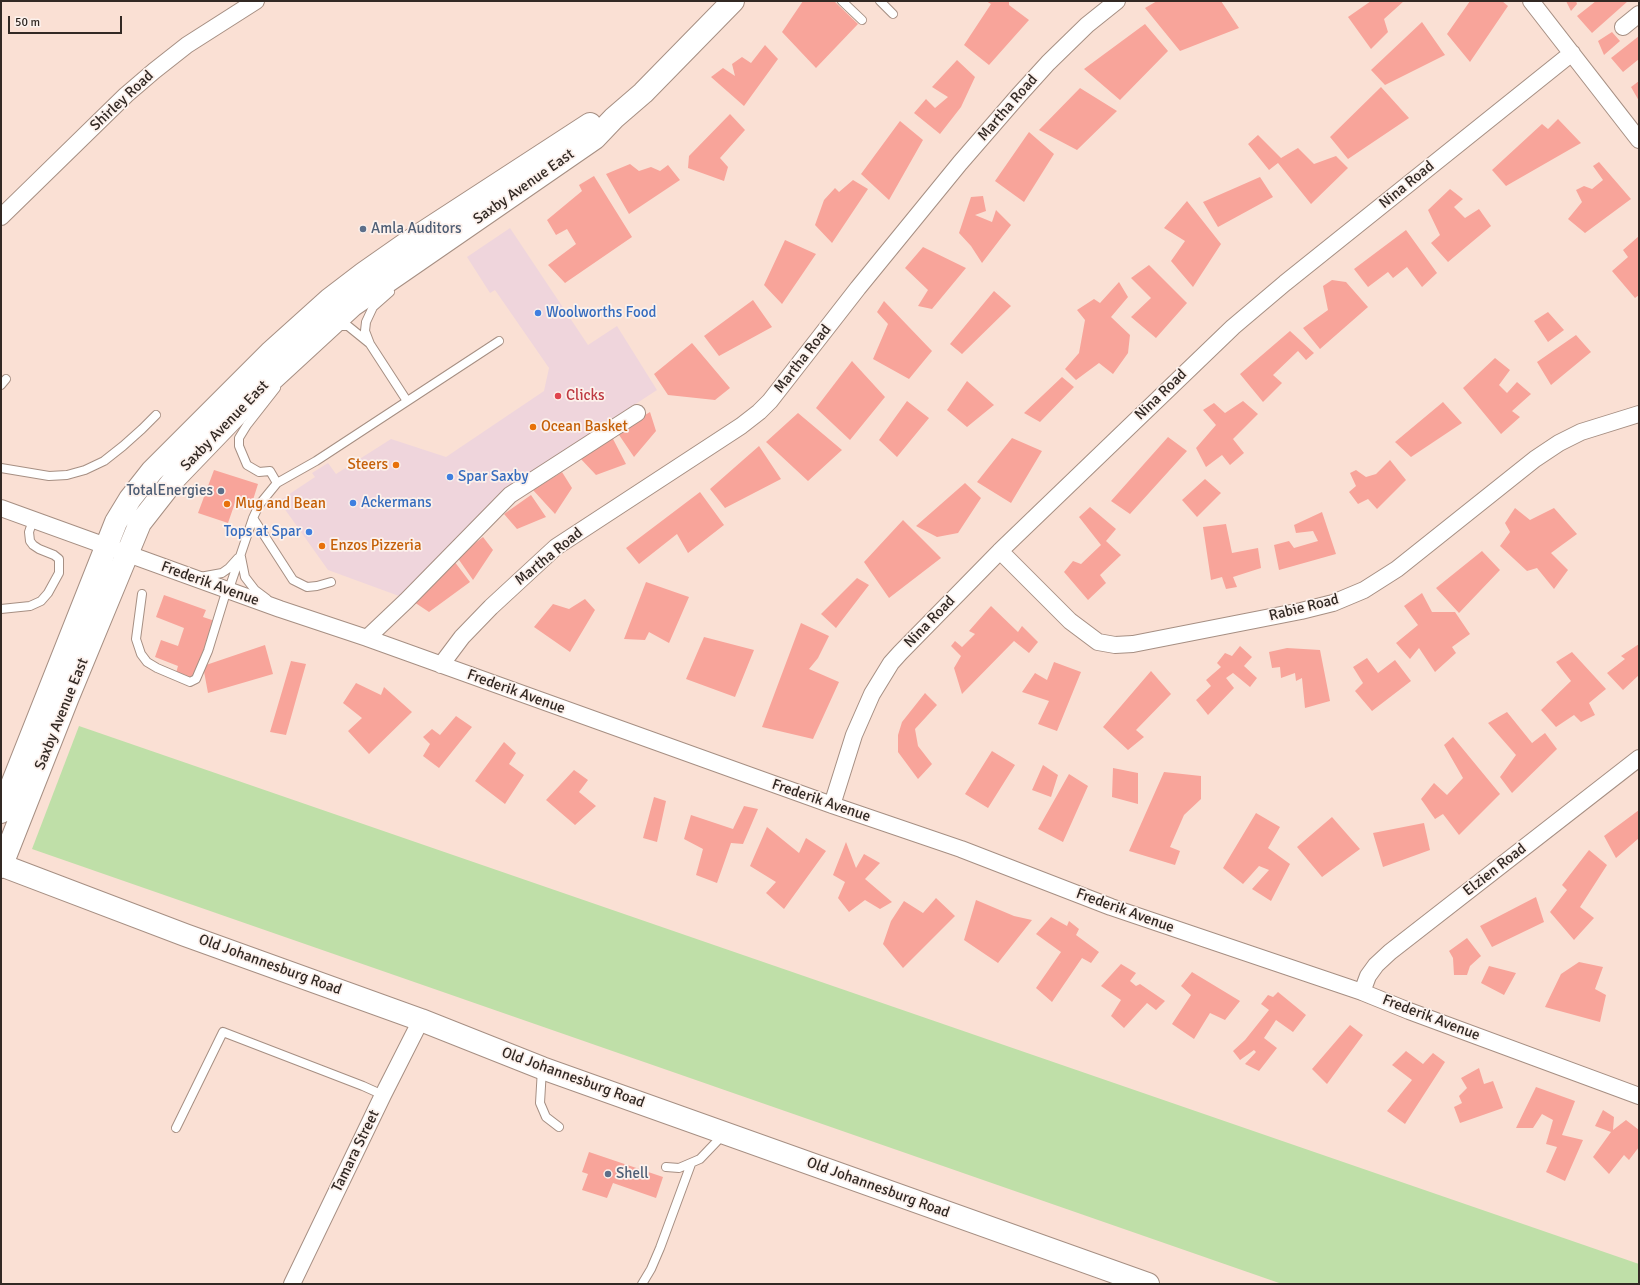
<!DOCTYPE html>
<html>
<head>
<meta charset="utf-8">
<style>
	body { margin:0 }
	#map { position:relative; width:1640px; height:1285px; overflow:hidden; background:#fae0d4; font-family:Signika,sans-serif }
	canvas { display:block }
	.frame { position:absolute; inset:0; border:2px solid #322924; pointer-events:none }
	.scale { position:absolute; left:8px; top:16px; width:114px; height:18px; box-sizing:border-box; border:2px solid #322924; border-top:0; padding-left:5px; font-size:12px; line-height:14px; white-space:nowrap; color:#322924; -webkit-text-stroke:3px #fcf1ec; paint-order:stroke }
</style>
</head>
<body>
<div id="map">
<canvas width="1640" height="1285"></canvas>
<div class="frame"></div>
<div class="scale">50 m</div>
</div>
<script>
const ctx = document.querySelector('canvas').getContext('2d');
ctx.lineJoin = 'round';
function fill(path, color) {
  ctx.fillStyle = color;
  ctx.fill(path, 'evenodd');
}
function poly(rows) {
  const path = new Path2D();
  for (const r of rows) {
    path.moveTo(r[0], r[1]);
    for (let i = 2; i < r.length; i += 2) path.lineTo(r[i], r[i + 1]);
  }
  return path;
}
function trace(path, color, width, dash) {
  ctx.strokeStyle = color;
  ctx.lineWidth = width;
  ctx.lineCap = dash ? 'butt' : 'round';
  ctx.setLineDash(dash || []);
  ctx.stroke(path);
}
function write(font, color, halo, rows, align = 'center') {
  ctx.font = font + ' Signika,sans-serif';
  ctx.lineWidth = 3.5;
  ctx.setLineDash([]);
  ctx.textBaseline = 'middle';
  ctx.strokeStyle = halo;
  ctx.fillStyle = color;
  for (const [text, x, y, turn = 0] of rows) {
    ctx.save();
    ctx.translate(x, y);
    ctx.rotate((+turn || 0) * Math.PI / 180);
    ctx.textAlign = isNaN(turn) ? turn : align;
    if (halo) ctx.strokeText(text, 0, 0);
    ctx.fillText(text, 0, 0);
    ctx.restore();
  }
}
fill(poly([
	[510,228,588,345,617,326,657,390,510,486,399,596,328,570,279,501,315,477,312,473,328,463,336,474,391,439,446,457,544,391,549,368,495,290,490,293,467,257]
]), '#efd5dc');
fill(poly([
	[79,726,1639,1264,1639,1284,1282,1284,32,849]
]), '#bfdfa8');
fill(poly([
	[803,1,834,1,858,24,816,68,782,32],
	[986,1,1009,1,1009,5,1029,20,989,65,964,45,991,4],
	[1157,1,1221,1,1239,28,1180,51,1145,8],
	[1371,1,1404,1,1384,19,1388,32,1371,49,1348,17],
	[1470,1,1502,1,1508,6,1470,62,1447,34],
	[1566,1,1576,1,1577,4,1571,11],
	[1596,1,1628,1,1592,33,1577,16],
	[1422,22,1445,55,1385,85,1371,70],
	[1145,24,1168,51,1120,100,1084,69],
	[1612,32,1620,41,1604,55,1598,41],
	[1639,36,1639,59,1623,72,1611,58],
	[765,45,778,59,744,106,711,77,723,68,735,76,732,64,742,57,751,63],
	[957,60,975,77,961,107,940,134,914,113,926,99,935,108,948,97,932,87],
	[1639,81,1639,101,1631,87],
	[1381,87,1409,118,1348,159,1330,137],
	[1080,88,1117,111,1077,150,1039,130],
	[730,114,745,130,720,158,728,167,724,181,688,168,689,156],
	[1558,119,1581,143,1506,186,1492,170,1542,124,1548,129],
	[900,121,923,140,889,200,861,174],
	[1029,132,1054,154,1024,202,995,181],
	[1258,135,1281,158,1298,148,1314,164,1336,156,1348,168,1311,204,1278,163,1269,170,1248,144],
	[1599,162,1631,199,1585,233,1568,219,1582,202,1576,190,1584,186,1592,189,1603,180,1593,166],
	[630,164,639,171,651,167,660,171,668,165,680,180,629,214,606,174],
	[594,176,632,237,565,283,548,265,576,244,567,229,556,235,547,220,582,191,579,185],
	[1260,177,1273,197,1218,227,1203,202],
	[853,180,868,189,832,243,815,225,824,200,835,188,839,192],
	[1450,189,1463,199,1454,207,1465,218,1479,209,1491,226,1448,262,1431,243,1440,235,1428,210],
	[983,196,986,211,975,215,992,222,996,210,1011,225,982,263,971,246,959,233,971,197],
	[1187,201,1221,244,1193,287,1171,261,1185,241,1164,228],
	[1406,230,1437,273,1422,287,1407,267,1393,278,1388,272,1368,287,1354,269],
	[1639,236,1639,295,1635,298,1612,271,1628,257,1623,250],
	[785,240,816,254,782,304,764,285],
	[923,247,966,268,932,309,918,306,928,290,905,268],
	[1149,265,1187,303,1156,338,1131,317,1151,298,1131,278],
	[1332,280,1346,282,1368,307,1320,349,1303,328,1328,310,1323,286],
	[1119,282,1128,297,1111,317,1130,335,1128,353,1113,374,1099,363,1076,380,1065,369,1079,353,1085,320,1077,310,1094,299,1100,303],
	[994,291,1011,306,962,354,950,344],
	[753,300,772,327,719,356,704,336],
	[884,301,932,351,909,379,873,359,888,324,877,312],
	[1548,312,1564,330,1548,342,1534,321],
	[1290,331,1314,353,1306,360,1298,351,1273,375,1282,383,1263,402,1240,374],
	[1576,335,1591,352,1551,385,1537,362],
	[692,343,730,388,715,400,668,395,654,374],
	[1495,358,1510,370,1499,385,1507,393,1517,382,1531,394,1512,411,1520,417,1501,434,1463,388],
	[852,361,885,397,850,440,816,408],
	[1062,377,1074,387,1040,422,1024,413],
	[967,381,994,405,967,427,947,410],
	[907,401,929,418,897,457,879,440],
	[1243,401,1258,414,1233,439,1244,453,1230,465,1222,455,1206,467,1196,448,1216,425,1203,410,1214,403,1225,413],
	[1443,402,1462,423,1411,457,1395,442],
	[650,412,656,431,634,457,617,432],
	[798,413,842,450,808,481,766,442],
	[612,437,626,464,596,475,579,457],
	[1168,437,1187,451,1130,514,1111,501],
	[1012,438,1042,451,1011,503,977,482],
	[759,446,781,479,725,508,710,489],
	[1390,460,1406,480,1377,509,1368,499,1358,504,1349,492,1356,486,1350,473,1356,470,1366,477,1376,474],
	[214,470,258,484,252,503,237,497,228,523,198,513],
	[562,472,572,488,555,514,533,490],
	[1205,479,1221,493,1197,517,1182,500],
	[965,483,981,498,958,533,937,537,916,526],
	[700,492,724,525,688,553,677,534,639,564,626,548],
	[531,495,546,517,517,529,504,514],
	[1090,507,1116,529,1106,541,1121,555,1100,575,1106,583,1088,600,1064,572,1073,561,1081,564,1101,545,1079,517],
	[1515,508,1530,520,1554,508,1577,534,1551,553,1568,570,1554,589,1537,568,1527,571,1500,546,1510,532,1505,523],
	[1322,512,1336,554,1279,570,1274,545,1289,541,1294,548,1318,541,1313,531,1296,533,1294,525],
	[903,520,941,558,889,598,864,562],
	[1226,524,1232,553,1258,548,1261,568,1233,577,1237,587,1226,589,1222,577,1211,580,1203,527],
	[483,537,493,550,473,580,457,557],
	[1482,551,1500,570,1459,613,1436,588],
	[454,561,470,582,429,612,414,602],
	[857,578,869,585,836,628,821,614],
	[646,582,689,597,669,643,649,632,645,640,624,639],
	[1422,593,1432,612,1455,612,1470,634,1452,647,1456,653,1435,672,1419,648,1410,659,1396,643,1418,625,1404,606],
	[164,595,206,610,203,617,215,621,194,679,176,673,178,666,155,657,161,640,178,646,184,628,156,617],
	[585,599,595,610,570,652,534,627,553,604,569,609],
	[991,606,1018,632,1022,626,1038,642,1029,653,1014,641,962,694,954,668,961,656,951,646,955,641,962,647,975,634,969,631],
	[801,623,829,636,818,658,809,669,839,682,813,739,762,727],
	[704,637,754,650,735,697,686,679],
	[1639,644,1639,675,1623,690,1607,673,1625,659,1621,656],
	[265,645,273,674,208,693,203,666],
	[1240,646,1252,657,1244,666,1257,678,1250,687,1233,673,1226,678,1234,688,1208,715,1196,700,1211,686,1206,680,1221,667,1217,663,1225,653,1232,656],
	[1287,648,1320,650,1330,701,1305,708,1302,678,1296,681,1295,673,1281,678,1280,667,1272,668,1269,652],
	[1572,652,1606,689,1589,703,1595,715,1581,722,1574,715,1556,727,1541,710,1571,681,1556,662],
	[1367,658,1378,673,1395,660,1411,681,1372,711,1355,691,1363,683,1353,667],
	[291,661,306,664,286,735,270,732],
	[1054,662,1081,672,1057,731,1038,724,1049,701,1022,692,1035,673,1047,680],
	[1151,671,1171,694,1136,730,1144,737,1128,750,1103,727],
	[356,683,381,695,384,687,412,712,369,754,348,731,362,718,343,703],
	[925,693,937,705,915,729,918,746,932,764,918,779,898,752,898,735,902,722],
	[1507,712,1532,743,1545,733,1557,749,1512,793,1500,777,1516,755,1488,723],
	[456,716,472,727,439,768,423,756,430,744,423,737,432,729,440,735],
	[1453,737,1500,794,1459,835,1443,814,1435,819,1421,799,1434,783,1447,795,1463,778,1444,745],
	[504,742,516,753,509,764,524,775,505,804,475,781],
	[992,751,1015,765,988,808,965,794],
	[1043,765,1058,775,1051,797,1032,790],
	[1113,768,1138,773,1138,804,1112,797],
	[574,770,588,780,579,792,596,806,575,825,546,800],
	[1164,772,1201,776,1201,799,1184,815,1170,847,1180,851,1175,865,1129,851],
	[1069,774,1088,786,1063,842,1038,829],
	[654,797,666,801,657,842,643,838],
	[744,806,758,809,743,844,731,843,717,883,696,875,703,849,684,839,691,815,733,829],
	[1639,810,1639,838,1616,858,1604,836],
	[1256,813,1280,827,1268,848,1290,864,1271,901,1252,889,1269,870,1259,866,1243,884,1223,868],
	[1332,817,1360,849,1322,877,1297,847],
	[1424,823,1430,850,1383,867,1373,833],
	[767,827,799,853,806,838,826,851,784,909,766,893,776,882,750,866],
	[846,842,856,868,864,854,880,863,865,879,892,902,880,909,865,900,849,912,838,898,845,882,833,875],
	[1589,850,1607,865,1580,907,1594,918,1574,940,1550,912,1567,890,1562,885],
	[1536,897,1544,922,1492,947,1480,926],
	[936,898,955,916,903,968,883,944,891,921,904,901,923,913],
	[976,900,1014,916,1032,920,998,963,964,940],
	[1051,917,1067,926,1069,921,1079,929,1076,935,1099,952,1091,963,1082,958,1052,1002,1036,988,1061,952,1036,934],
	[1467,938,1481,956,1470,966,1467,975,1454,975,1453,958,1449,951],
	[1579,962,1603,967,1595,989,1606,995,1600,1022,1545,1007,1561,974],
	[1121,964,1136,973,1130,981,1136,986,1140,984,1165,1001,1156,1010,1147,1003,1124,1028,1111,1016,1121,1000,1101,986],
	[1489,966,1516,973,1504,995,1481,983],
	[1192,972,1240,1001,1225,1020,1210,1013,1194,1039,1172,1024,1191,995,1181,986],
	[1278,992,1306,1015,1293,1032,1276,1020,1264,1038,1277,1048,1259,1071,1245,1064,1256,1052,1254,1050,1240,1060,1233,1051,1245,1040,1269,1010,1261,1004,1268,995,1273,997],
	[1350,1025,1363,1035,1327,1084,1312,1069],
	[1406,1051,1423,1064,1433,1053,1445,1062,1405,1124,1387,1111,1412,1080,1392,1065],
	[1479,1068,1484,1084,1493,1081,1503,1108,1460,1123,1454,1107,1462,1103,1459,1096,1467,1088,1461,1078],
	[1536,1087,1575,1101,1562,1135,1583,1140,1565,1181,1546,1172,1557,1147,1546,1144,1553,1120,1542,1114,1533,1128,1516,1128],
	[1603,1110,1614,1117,1613,1130,1626,1120,1639,1130,1639,1147,1629,1160,1624,1155,1609,1174,1593,1157,1611,1132,1595,1126],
	[589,1152,663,1177,656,1198,613,1183,607,1198,582,1190,588,1174,582,1172]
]), '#f8a49a');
const lane = poly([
	[842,1,862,20],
	[880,1,893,14],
	[390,292,373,307,366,322,365,331,370,344,407,401],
	[337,326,348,326,369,343],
	[1,385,6,379],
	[276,388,247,425,239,438,239,446,247,465,259,472,270,471,277,483],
	[1,468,49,476,67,475,85,470,104,461,123,446,142,429,156,415],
	[253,518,293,580,307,587,317,586,331,582],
	[241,557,245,577,255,590,267,599],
	[200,577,222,573,229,568,238,558],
	[229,589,253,518,259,505,277,483,316,461,499,341],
	[142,594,136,639,141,654,147,662,157,668,190,682,196,679,208,651,227,589],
	[1,609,30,606,41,601,48,593,59,573,59,559,54,555,39,549,33,545,30,541,29,532,33,520],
	[542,1069,540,1103,546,1117,559,1127],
	[176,1128,223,1032,363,1086,383,1095],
	[666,1167,679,1168,700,1159,723,1135],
	[642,1284,651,1269,660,1248,691,1164]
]);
const street = poly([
	[1531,1,1639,140],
	[1623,27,1639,14],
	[1,217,126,95,154,71,187,45,256,1],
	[1,508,280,609,367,638,832,805,961,849,1111,907,1362,992,1409,1011,1639,1096],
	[1000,551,1070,621,1098,642,1115,645,1133,644,1301,611,1333,603,1364,590,1397,569,1535,459,1559,443,1581,432,1639,414],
	[367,638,406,601,510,495,637,413],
	[441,665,462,637,491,607,556,547,741,426,759,412,770,401,858,288,960,163,1019,95,1048,63,1087,25,1117,1],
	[832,805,854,735,872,694,891,663,900,653,1000,551,1233,327,1285,283,1572,53],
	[1362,992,1368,976,1376,965,1390,952,1639,758],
	[292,1284,383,1095,421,1020]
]);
const secondary = poly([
	[1,812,116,522,130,499,152,471,270,353,330,299,364,273,404,245,590,124],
	[1,865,185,935,421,1020,542,1068,1148,1284],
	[1,867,68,697,140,523,176,477,253,397,353,305,595,138,614,118,643,93,733,1]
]);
trace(lane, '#a68f83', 10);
trace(street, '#a68f83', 18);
trace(secondary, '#a68f83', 24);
trace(lane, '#fff', 8);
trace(street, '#fff', 16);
trace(secondary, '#fff', 22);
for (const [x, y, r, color] of [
	[363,229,4,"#5c6f8a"],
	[538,313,4,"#3f7fe0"],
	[558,396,4,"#e0444e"],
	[533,427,4,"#e8710a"],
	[396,465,4,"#e8710a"],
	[450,477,4,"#3f7fe0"],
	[221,491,4,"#5c6f8a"],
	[353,503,4,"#3f7fe0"],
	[227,504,4,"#e8710a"],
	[309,532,4,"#3f7fe0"],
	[322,546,4,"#e8710a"],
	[608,1174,4,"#5c6f8a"]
]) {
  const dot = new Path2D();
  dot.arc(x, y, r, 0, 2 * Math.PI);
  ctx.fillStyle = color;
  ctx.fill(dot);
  trace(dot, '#fcf1ec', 1.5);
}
write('15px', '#322924', '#fcf1ec', [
	["Shirley Road",122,101,-43],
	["Martha Road",1008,108,-49],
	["Nina Road",1407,185,-39],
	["Saxby Avenue East",524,187,-35],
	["Martha Road",803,359,-52],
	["Nina Road",1161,395,-44],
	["Saxby Avenue East",225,426,-46],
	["Martha Road",549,557,-39],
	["Frederik Avenue",210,584,20],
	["Rabie Road",1304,608,-14],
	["Nina Road",930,622,-46],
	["Frederik Avenue",516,692,20],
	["Saxby Avenue East",62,714,-68],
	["Frederik Avenue",821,801,19],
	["Elzien Road",1495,870,-38],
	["Frederik Avenue",1125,911,20],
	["Old Johannesburg Road",270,965,20],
	["Frederik Avenue",1431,1018,21],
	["Old Johannesburg Road",573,1078,20],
	["Tamara Street",356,1151,-64],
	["Old Johannesburg Road",878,1188,20]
]);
write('15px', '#4e5e75', '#fcf1ec', [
	["Amla Auditors",371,229],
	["TotalEnergies",213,491,"right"],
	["Shell",616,1174]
], 'left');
write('15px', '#366cbe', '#fcf1ec', [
	["Woolworths Food",546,313],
	["Spar Saxby",458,477],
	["Ackermans",361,503],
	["Tops at Spar",301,532,"right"]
], 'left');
write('15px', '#be3a42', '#fcf1ec', [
	["Clicks",566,396]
], 'left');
write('15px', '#c56008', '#fcf1ec', [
	["Ocean Basket",541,427],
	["Steers",388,465,"right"],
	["Mug and Bean",235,504],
	["Enzos Pizzeria",330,546]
], 'left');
</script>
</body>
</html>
